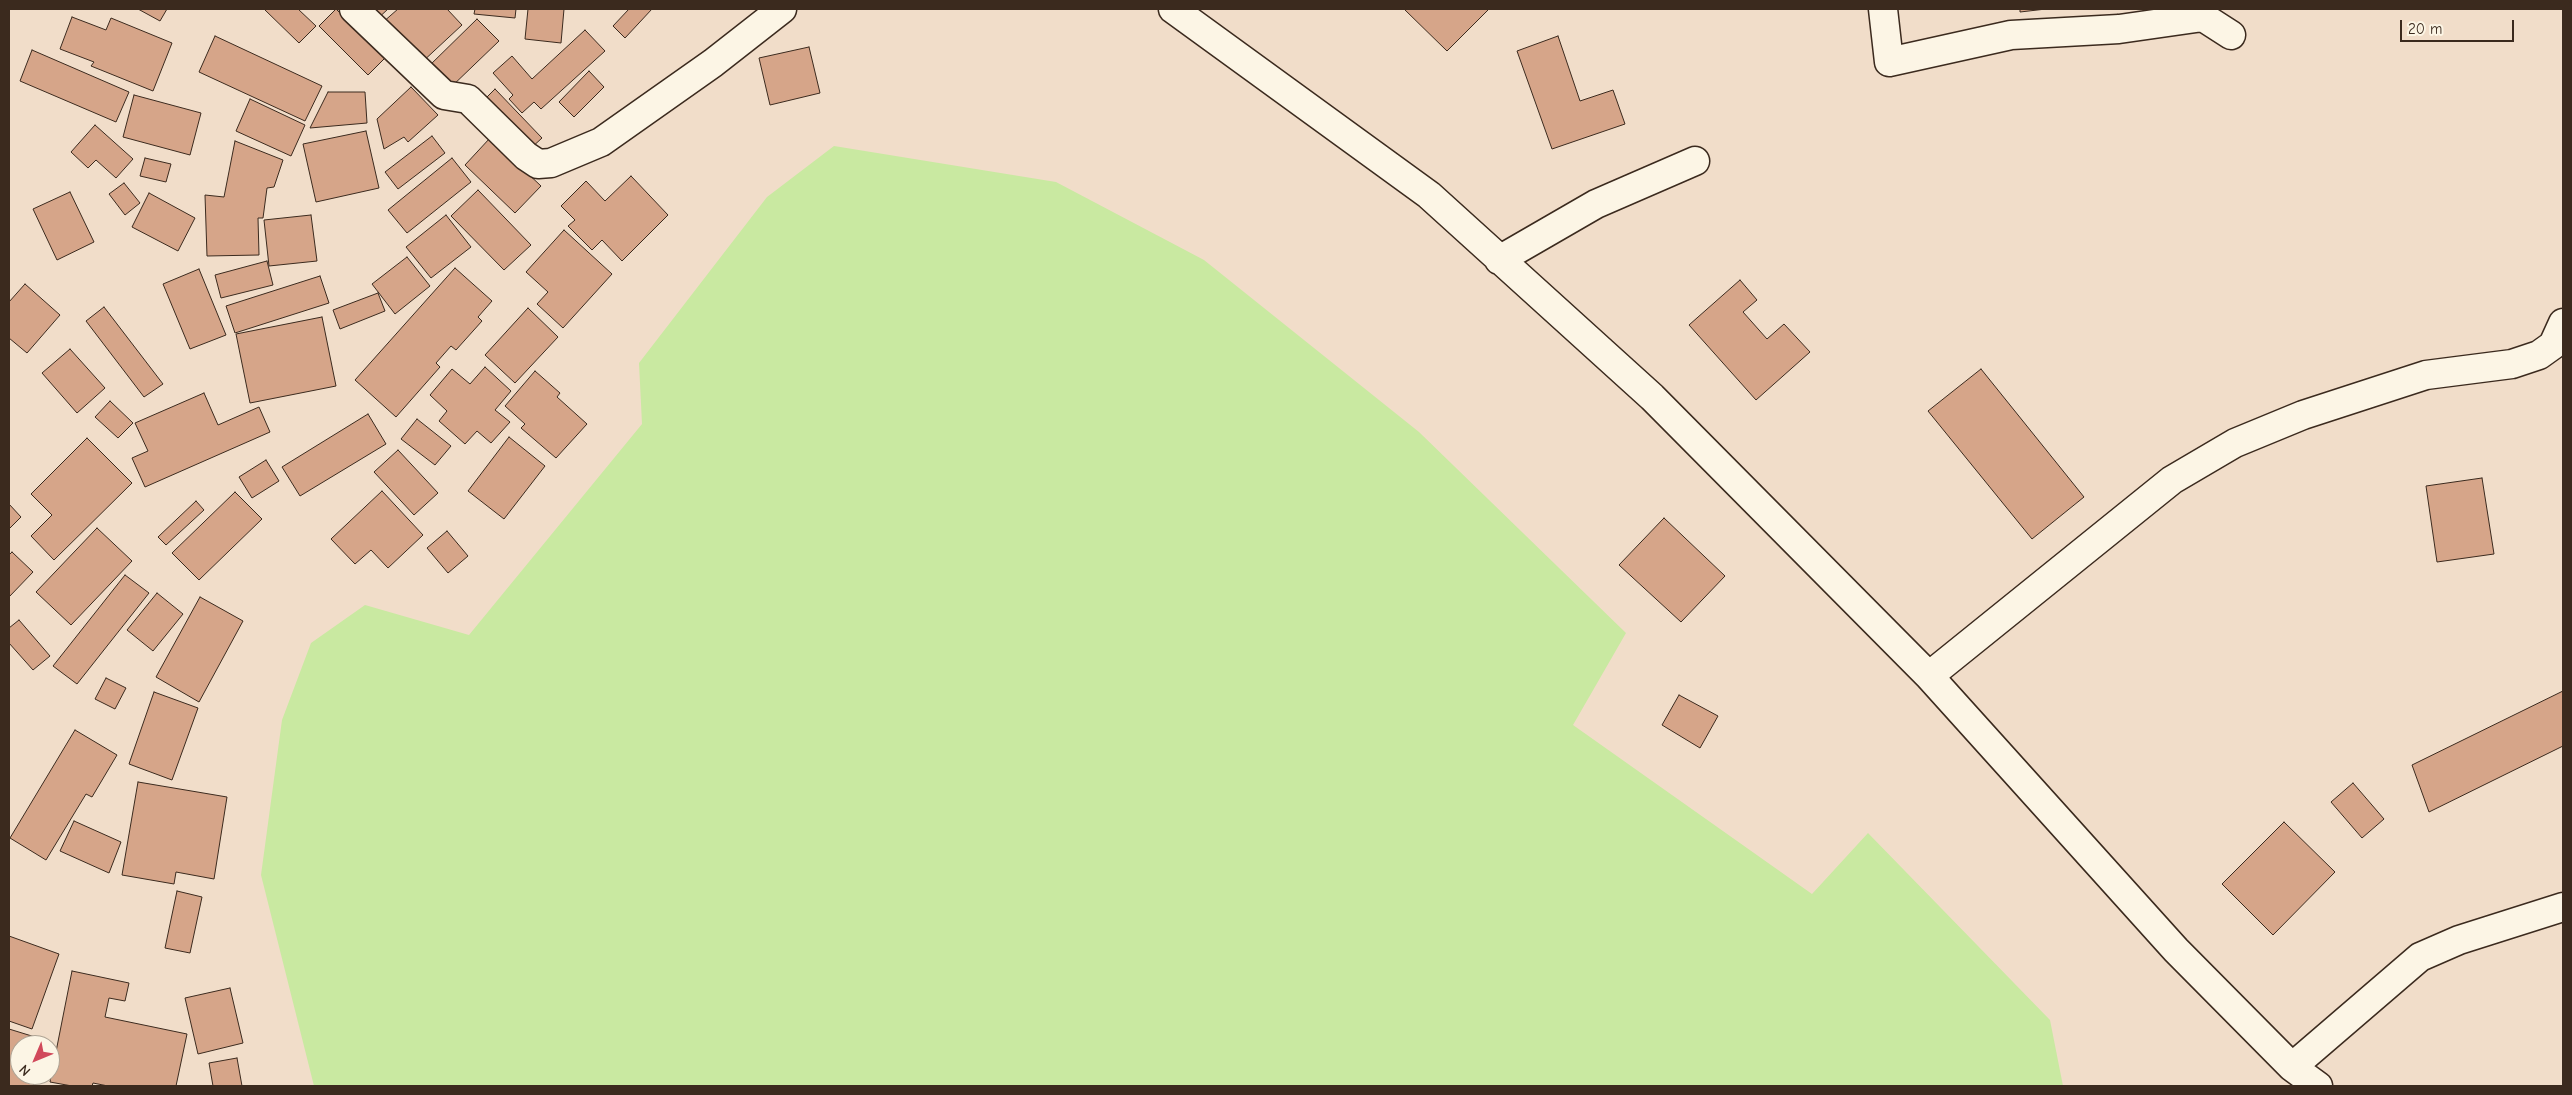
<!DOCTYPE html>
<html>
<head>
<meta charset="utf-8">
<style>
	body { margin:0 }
	#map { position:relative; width:2572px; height:1095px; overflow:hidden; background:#f1ddc9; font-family:"Comic Neue",sans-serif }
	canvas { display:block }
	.frame { position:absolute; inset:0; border:10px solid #3b2a1e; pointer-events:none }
	.north { position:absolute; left:10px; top:1035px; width:50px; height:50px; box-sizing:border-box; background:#fcf5e5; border:1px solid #afa495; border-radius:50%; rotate:225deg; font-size:14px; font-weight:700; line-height:20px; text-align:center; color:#3b2a1e }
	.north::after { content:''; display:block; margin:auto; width:18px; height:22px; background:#d1495b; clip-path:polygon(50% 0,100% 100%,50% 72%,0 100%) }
	.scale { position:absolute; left:2400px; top:20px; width:114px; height:22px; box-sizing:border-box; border:2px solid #3b2a1e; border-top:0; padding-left:6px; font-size:15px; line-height:18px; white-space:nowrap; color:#3b2a1e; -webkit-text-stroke:4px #fcf5e5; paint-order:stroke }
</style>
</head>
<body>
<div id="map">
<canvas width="2572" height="1095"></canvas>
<div class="frame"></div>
<div class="north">N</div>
<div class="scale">20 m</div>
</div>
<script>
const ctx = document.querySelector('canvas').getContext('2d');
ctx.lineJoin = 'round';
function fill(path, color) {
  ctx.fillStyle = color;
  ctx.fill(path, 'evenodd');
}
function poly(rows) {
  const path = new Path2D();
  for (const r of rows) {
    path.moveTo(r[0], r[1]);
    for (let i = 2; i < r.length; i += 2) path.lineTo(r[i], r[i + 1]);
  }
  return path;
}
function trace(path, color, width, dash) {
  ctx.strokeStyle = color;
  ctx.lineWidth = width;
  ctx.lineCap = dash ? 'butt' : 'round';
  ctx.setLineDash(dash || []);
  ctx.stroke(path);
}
fill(poly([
	[834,146,1056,182,1204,260,1419,432,1626,633,1573,725,1812,894,1868,833,2050,1020,2063,1086,314,1086,261,875,282,720,311,643,365,605,469,635,642,424,639,363,767,197]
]), '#c9e9a1');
const building = poly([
	[138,9,167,9,160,21,138,9],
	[264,9,298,9,316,26,299,43,264,9],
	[336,9,385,58,368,75,319,26,336,9],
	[364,9,388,9,375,21,364,9],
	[398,9,447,9,462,25,420,64,382,23,398,9],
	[475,9,516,9,515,18,474,14,475,9],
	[528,9,564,9,561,43,525,39,528,9],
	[629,9,652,9,625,38,613,26,629,9],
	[1404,9,1489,9,1447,51,1404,9],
	[2020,9,2046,9,2020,12,2020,9],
	[72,17,106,30,111,18,172,43,153,91,91,66,94,62,60,49,72,17],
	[477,19,499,41,449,89,428,67,477,19],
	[585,30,605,51,541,109,534,102,522,113,509,99,513,95,493,73,512,56,532,79,585,30],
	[215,36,322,86,305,121,199,72,215,36],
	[1558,36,1580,101,1613,90,1625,124,1552,149,1517,51,1558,36],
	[809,47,820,93,770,105,759,58,809,47],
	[32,50,129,92,116,122,20,81,32,50],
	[589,71,604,87,574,117,559,102,589,71],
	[411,87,438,115,408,142,404,137,384,149,377,119,411,87],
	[495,89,542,138,530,149,482,102,495,89],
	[328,92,365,92,367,123,310,128,328,92],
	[134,95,201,113,190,155,123,137,134,95],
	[250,99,305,125,291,156,236,131,250,99],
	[95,125,133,159,116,178,96,160,88,168,71,152,95,125],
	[366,131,379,188,316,202,303,144,366,131],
	[432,136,445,153,398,189,385,172,432,136],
	[490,138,541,186,515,213,465,165,490,138],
	[235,141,283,160,274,187,267,188,263,218,258,218,259,255,207,256,205,195,224,197,235,141],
	[145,158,171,164,166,182,140,176,145,158],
	[452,158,471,182,407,233,388,210,452,158],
	[631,176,668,215,622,261,602,240,592,250,568,226,575,220,561,206,586,181,605,201,631,176],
	[124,183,140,203,125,215,109,194,124,183],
	[478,190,531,245,504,270,451,216,478,190],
	[70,192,94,242,57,260,33,209,70,192],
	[149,193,195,218,178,251,132,227,149,193],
	[311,215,317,261,269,266,264,220,311,215],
	[446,215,471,247,431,278,406,247,446,215],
	[564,230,612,274,563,328,537,304,548,292,526,272,564,230],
	[407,257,430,286,395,314,372,284,407,257],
	[267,261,273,285,221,298,215,275,267,261],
	[455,268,492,301,478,317,482,321,456,350,451,346,436,363,440,367,396,417,355,380,455,268],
	[199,269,226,335,190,349,163,284,199,269],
	[320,276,329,303,235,333,226,306,320,276],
	[1740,280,1757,300,1743,312,1767,339,1784,324,1810,352,1756,400,1689,325,1740,280],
	[25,284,60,315,27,353,9,338,9,302,25,284],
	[378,293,385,311,340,329,333,310,378,293],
	[104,307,163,384,144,397,86,321,104,307],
	[528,308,558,337,515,383,485,355,528,308],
	[322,317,336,386,250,403,236,334,322,317],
	[70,349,105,388,77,413,42,373,70,349],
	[485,367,511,391,495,410,510,422,491,443,477,431,465,444,439,421,447,411,430,395,452,369,470,384,485,367],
	[1981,369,2084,497,2032,539,1928,411,1981,369],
	[535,371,560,393,557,397,587,424,556,458,521,428,525,424,505,406,535,371],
	[204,393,218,425,259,407,270,432,145,487,132,458,148,451,135,423,204,393],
	[110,401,133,423,118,438,95,417,110,401],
	[368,414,386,444,300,496,282,467,368,414],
	[417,419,451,446,435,465,401,439,417,419],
	[509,437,545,466,504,519,468,491,509,437],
	[87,438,132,483,54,560,31,536,52,515,31,494,87,438],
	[398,450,438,493,414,515,374,472,398,450],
	[266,460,279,481,252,498,239,477,266,460],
	[2482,478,2494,554,2437,562,2426,486,2482,478],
	[382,491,423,535,388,568,371,550,355,564,331,539,382,491],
	[235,492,262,519,199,580,172,553,235,492],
	[196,501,204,510,166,545,158,537,196,501],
	[9,504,21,517,9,529,9,504],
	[1664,518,1725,576,1681,622,1619,565,1664,518],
	[97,528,132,561,71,625,36,592,97,528],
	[447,531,468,556,448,573,427,548,447,531],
	[12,552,33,572,9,597,9,555,12,552],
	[125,575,149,593,77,684,53,666,125,575],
	[157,593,183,614,153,651,127,630,157,593],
	[200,597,243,621,199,702,156,677,200,597],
	[19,620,50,656,33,670,9,643,9,628,19,620],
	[106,678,126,688,115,709,95,699,106,678],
	[2563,691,2563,746,2429,812,2412,765,2563,691],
	[154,692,198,708,172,780,129,764,154,692],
	[1679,695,1718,716,1700,748,1662,725,1679,695],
	[75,730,117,755,92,797,86,794,46,860,10,838,75,730],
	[138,782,227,797,214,879,176,872,174,884,122,875,138,782],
	[2353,783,2384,819,2362,838,2331,802,2353,783],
	[74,821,121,842,109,873,60,851,74,821],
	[2284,822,2335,872,2273,935,2222,884,2284,822],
	[177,891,202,897,190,953,165,948,177,891],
	[9,936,59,954,32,1029,9,1021,9,936],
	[72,971,129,983,125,1001,109,998,105,1017,187,1034,176,1086,108,1086,93,1083,92,1086,72,1086,50,1082,72,971],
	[230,988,243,1043,198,1054,185,998,230,988],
	[9,1029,35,1037,32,1045,20,1045,20,1075,36,1075,33,1086,9,1086,9,1029],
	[237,1058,242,1086,213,1086,209,1063,237,1058]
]);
fill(building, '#d6a589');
trace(building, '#3b2a1e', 1);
const street = poly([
	[354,9,444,95,468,99,526,156,538,164,551,163,601,142,713,63,782,9],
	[1173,9,1429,195,1652,397,1929,676,2176,950,2292,1067,2318,1086],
	[1883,9,1889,62,2011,35,2119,29,2203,17,2231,35],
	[1499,260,1596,204,1695,161],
	[1929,676,2172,480,2235,443,2303,415,2426,375,2512,364,2539,355,2553,345,2563,323],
	[2292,1067,2420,957,2459,940,2563,907]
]);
trace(street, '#3b2a1e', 31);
trace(street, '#fcf5e5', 28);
</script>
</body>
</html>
